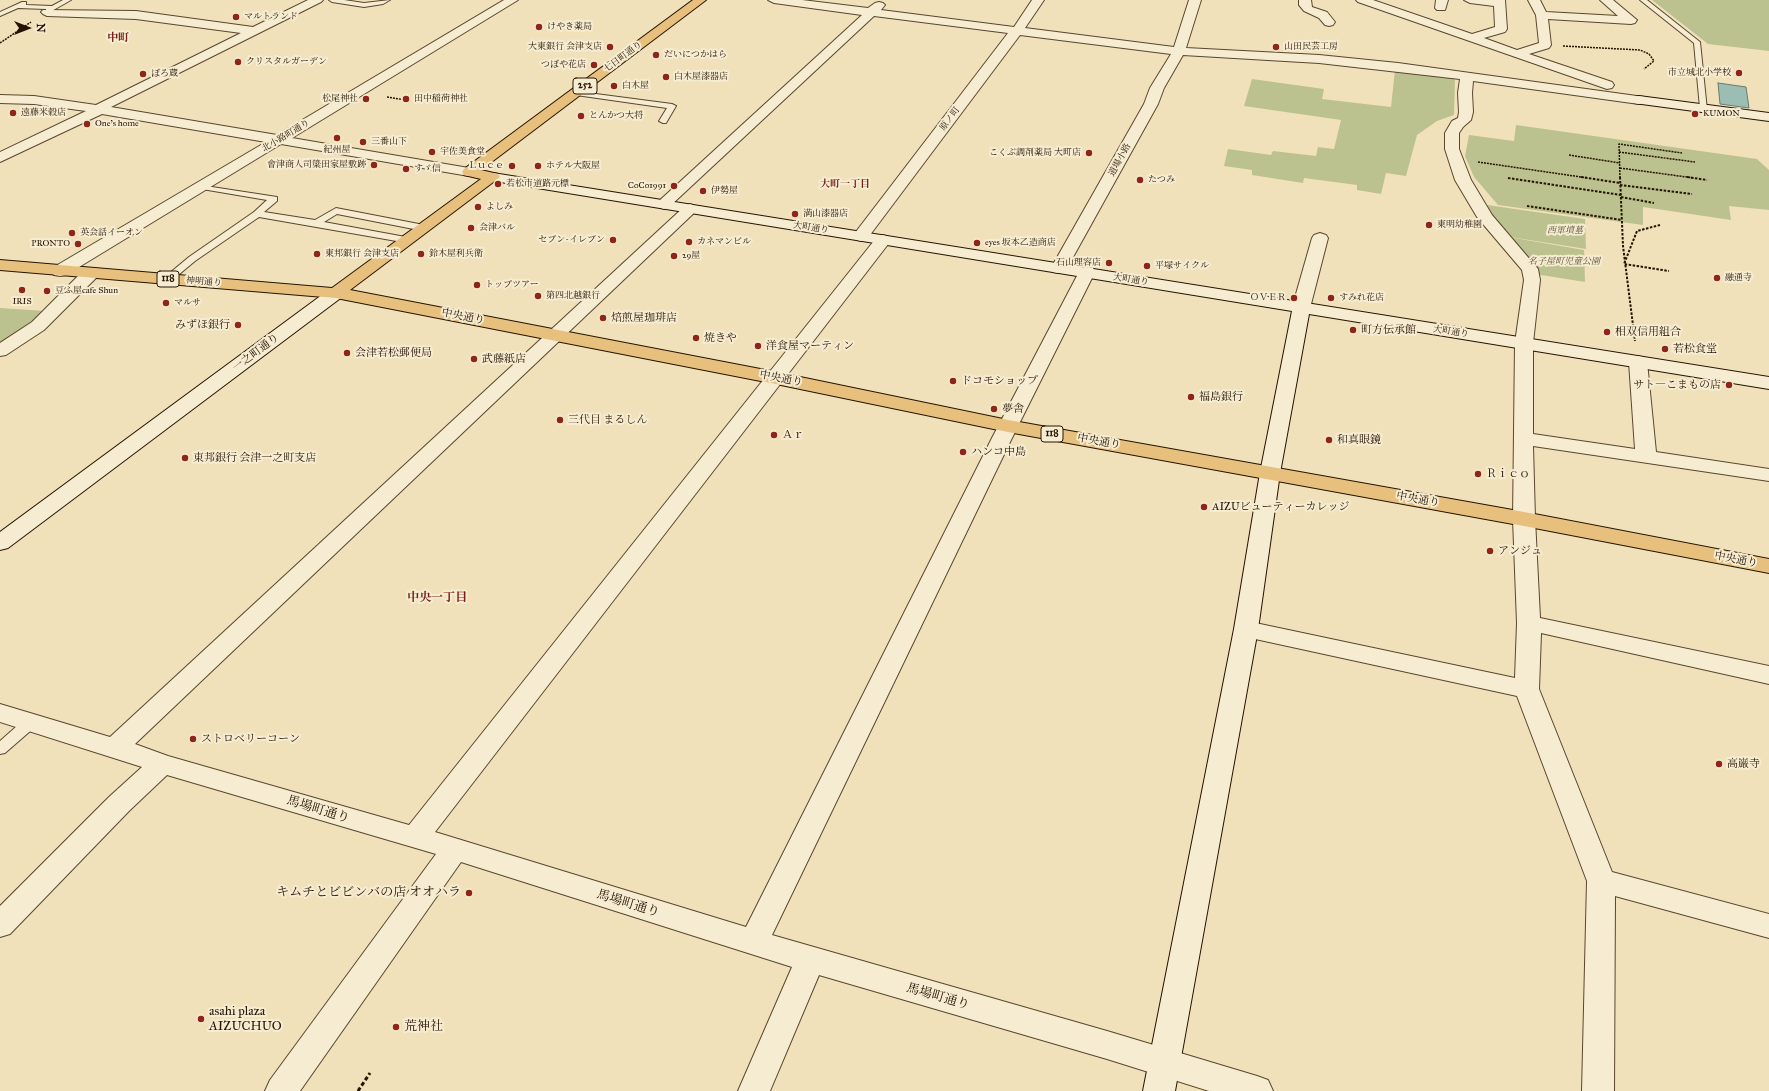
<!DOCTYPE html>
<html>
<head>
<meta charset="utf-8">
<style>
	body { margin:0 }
	#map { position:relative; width:1769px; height:1091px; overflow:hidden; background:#f1e1ba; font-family:"IM FELL Great Primer",serif }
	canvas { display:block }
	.north { position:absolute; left:8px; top:8px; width:40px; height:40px; -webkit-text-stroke:3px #f6ecd2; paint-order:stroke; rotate:90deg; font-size:11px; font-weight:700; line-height:16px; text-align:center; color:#261400 }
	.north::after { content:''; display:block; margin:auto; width:14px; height:18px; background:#261400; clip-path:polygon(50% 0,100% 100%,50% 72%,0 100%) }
</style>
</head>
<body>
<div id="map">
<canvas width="1769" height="1091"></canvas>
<div class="north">N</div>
</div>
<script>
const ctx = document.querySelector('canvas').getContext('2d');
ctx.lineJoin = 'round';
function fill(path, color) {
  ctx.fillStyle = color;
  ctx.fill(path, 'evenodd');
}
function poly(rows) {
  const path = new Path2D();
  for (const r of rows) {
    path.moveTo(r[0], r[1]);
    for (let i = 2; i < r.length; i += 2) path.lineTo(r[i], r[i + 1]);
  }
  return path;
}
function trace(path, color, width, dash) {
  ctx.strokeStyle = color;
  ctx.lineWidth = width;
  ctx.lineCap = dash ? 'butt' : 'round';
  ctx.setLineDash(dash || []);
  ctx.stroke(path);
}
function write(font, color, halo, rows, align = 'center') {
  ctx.font = font + ' "IM FELL Great Primer","Noto Serif JP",serif';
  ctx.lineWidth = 4;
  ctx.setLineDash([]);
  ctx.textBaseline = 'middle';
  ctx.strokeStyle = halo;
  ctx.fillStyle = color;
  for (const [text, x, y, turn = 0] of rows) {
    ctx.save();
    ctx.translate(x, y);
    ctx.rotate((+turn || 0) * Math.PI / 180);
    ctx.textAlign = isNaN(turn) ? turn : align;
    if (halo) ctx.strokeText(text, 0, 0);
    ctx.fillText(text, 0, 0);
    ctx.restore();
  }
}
fill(poly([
	[1652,0,1769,0,1769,51,1708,44],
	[1395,70,1455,77,1454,115,1437,121,1417,135,1406,176,1386,173,1381,194,1357,190,1357,185,1304,178,1303,183,1252,175,1252,170,1224,166,1228,149,1271,155,1273,151,1316,156,1318,147,1334,149,1341,120,1244,106,1252,79,1324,89,1322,99,1391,107],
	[1516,125,1757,159,1769,170,1769,210,1729,206,1731,220,1643,207,1643,225,1498,205,1474,177,1465,156,1469,135,1514,141],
	[1487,205,1585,219,1586,249,1504,236,1491,217],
	[1503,236,1584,250,1585,282,1535,274],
	[0,308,46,311,26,329,0,347]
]), '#bcc28f');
const water = poly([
	[1718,83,1746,87,1749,108,1720,104,1718,83]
]);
fill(water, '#9bbdb4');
trace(water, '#6c796c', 1);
const lane = poly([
	[63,0,71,0,50,12,46,12,46,9,18,8,0,16,0,12,22,2,26,2,26,5,52,6,63,0],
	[329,0,344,0,364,3,390,0,383,4,364,7,332,2,329,0],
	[1640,0,1647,0,1700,42,1707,110,1704,110,1700,108,1694,43,1640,0],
	[573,91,672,104,676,106,666,123,663,123,659,121,667,108,576,95,572,93,573,91],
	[199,185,277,197,277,201,264,212,315,220,336,208,424,225,428,228,424,231,337,214,324,222,411,238,412,240,408,243,259,217,195,261,171,281,165,281,163,279,165,277,189,257,254,212,267,200,202,189,199,189,199,185],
	[31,717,36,718,38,722,36,726,5,753,0,754,0,741,26,718,31,717]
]);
const street = poly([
	[308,0,323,0,321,2,111,107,277,135,504,0,518,0,292,138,469,168,474,169,476,172,474,175,469,176,281,144,66,275,60,276,54,275,52,271,54,267,266,142,102,114,0,162,0,152,86,111,34,104,0,103,0,95,34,96,96,105,241,33,136,19,47,16,43,14,41,12,43,10,136,11,253,27,308,0],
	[768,0,802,0,868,8,875,3,879,2,883,3,885,5,881,10,1014,27,1032,0,1044,0,1025,28,1174,47,1189,0,1201,0,1186,48,1319,55,1398,63,1644,97,1646,100,1644,103,1639,104,1473,81,1472,93,1473,112,1471,120,1463,127,1459,133,1459,149,1471,180,1492,215,1538,269,1540,280,1533,343,1533,434,1635,449,1629,362,1631,358,1638,356,1645,358,1647,362,1656,452,1769,469,1769,481,1533,446,1535,519,1540,618,1769,666,1769,684,1541,633,1539,689,1612,872,1769,914,1769,938,1615,896,1614,1091,1582,1091,1587,881,1517,696,1246,637,1238,635,1234,629,1238,623,1246,621,1515,678,1517,623,1513,519,1515,343,1524,280,1522,270,1477,217,1455,180,1445,149,1445,133,1452,121,1458,118,1459,112,1458,93,1460,79,1319,63,1183,55,1164,88,1158,104,1067,268,1065,272,1059,273,1053,272,1051,268,1144,104,1150,88,1171,54,1020,35,867,239,861,241,855,239,853,236,855,233,1008,33,874,16,669,207,664,209,659,207,656,204,659,201,862,15,774,3,768,0],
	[1299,0,1311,0,1312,7,1327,12,1335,22,1333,25,1329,26,1325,25,1319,18,1304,11,1299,5,1299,0],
	[1356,0,1373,0,1472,34,1495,27,1494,6,1470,3,1464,0,1505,0,1507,29,1505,32,1484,38,1517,50,1539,43,1536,15,1528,0,1540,0,1546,12,1618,16,1600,0,1613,0,1637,20,1635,23,1631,24,1548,19,1551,45,1549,48,1529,54,1612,82,1614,85,1612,88,1607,89,1358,2,1356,0],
	[1436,0,1448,0,1445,10,1437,10,1435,8,1436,0],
	[690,204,695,206,698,209,695,212,135,744,168,756,409,825,877,237,883,235,889,237,891,240,889,243,435,832,746,927,992,438,1079,272,1081,268,1087,267,1093,268,1095,272,1012,438,772,935,1107,1031,1257,1076,1268,1080,1273,1091,1209,1091,1107,1059,819,975,770,1091,738,1091,792,967,461,862,300,1091,265,1091,270,1080,436,854,167,775,129,811,10,934,0,937,0,906,109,797,142,767,0,722,0,704,110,737,685,206,690,204],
	[1320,233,1326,235,1328,238,1310,308,1307,312,1301,313,1295,312,1292,308,1312,238,1314,235,1320,233],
	[91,268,97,269,99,273,97,277,44,330,6,355,0,356,0,343,32,322,85,269,91,268]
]);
const secondary = poly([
	[1639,96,1769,113,1769,121,1634,103,1632,100,1634,97,1639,96],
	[493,173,1769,377,1769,389,1309,314,1280,473,1258,629,1175,1091,1143,1091,1234,629,1260,473,1292,311,488,180,486,177,488,174,493,173],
	[336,288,342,289,345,293,342,297,8,548,0,550,0,532,330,289,336,288]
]);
const highway = poly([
	[693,0,706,0,481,170,498,174,500,177,350,290,776,372,1008,420,1524,512,1769,559,1769,573,1524,526,1008,432,776,384,336,298,0,270,0,260,332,288,481,179,464,175,462,172,464,169,693,0]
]);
trace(lane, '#59472e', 2);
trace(street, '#59472e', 2);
trace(secondary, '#261400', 2);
trace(highway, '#261400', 2);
trace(poly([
	[0,43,31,22],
	[1563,46,1640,50,1649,54,1654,61,1644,69],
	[387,97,406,100],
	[1619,152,1695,162],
	[1569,155,1620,163],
	[1478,162,1588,178],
	[1620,168,1694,178],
	[1620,178,1619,144,1682,153]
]), '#261400', 1.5, [2, 1]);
trace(poly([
	[1581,177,1620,183],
	[1620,177,1623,246,1635,341],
	[1687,177,1707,180],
	[1508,178,1621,195],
	[1620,185,1692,194],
	[1621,197,1654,203],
	[1527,206,1622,220],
	[1660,225,1637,231,1624,264,1669,271]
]), '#261400', 2, [2.5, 1.5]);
trace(poly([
	[358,1091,370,1073]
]), '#261400', 3, [4, 2.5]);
fill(lane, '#f6ecd2');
fill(street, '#f6ecd2');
fill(secondary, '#f6ecd2');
fill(highway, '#e8c07d');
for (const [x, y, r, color] of [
	[236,17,4,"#8f2418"],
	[539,27,4,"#8f2418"],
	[610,47,4,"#8f2418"],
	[1276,47,4,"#8f2418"],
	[656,55,4,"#8f2418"],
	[238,62,4,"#8f2418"],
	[594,65,4,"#8f2418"],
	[1739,73,4,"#8f2418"],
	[143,74,4,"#8f2418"],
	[666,77,4,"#8f2418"],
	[614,86,4,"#8f2418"],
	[366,99,4,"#8f2418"],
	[406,99,4,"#8f2418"],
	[13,113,4,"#8f2418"],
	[1695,114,4,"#8f2418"],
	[581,116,4,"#8f2418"],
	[87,124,4,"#8f2418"],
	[337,138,4,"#8f2418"],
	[363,142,4,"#8f2418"],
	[432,152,4,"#8f2418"],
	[1089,153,4,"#8f2418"],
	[374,165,4,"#8f2418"],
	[512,166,4,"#8f2418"],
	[538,166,4,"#8f2418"],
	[406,169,4,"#8f2418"],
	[1140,180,4,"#8f2418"],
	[498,184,4,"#8f2418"],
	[674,186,4,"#8f2418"],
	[703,191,4,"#8f2418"],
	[478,207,4,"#8f2418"],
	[795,214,4,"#8f2418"],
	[1429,225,4,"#8f2418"],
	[471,228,4,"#8f2418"],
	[72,233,4,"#8f2418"],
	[613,240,4,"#8f2418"],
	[689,242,4,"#8f2418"],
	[977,243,4,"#8f2418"],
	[78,244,4,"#8f2418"],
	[317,254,4,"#8f2418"],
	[421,254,4,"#8f2418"],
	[674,256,4,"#8f2418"],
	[1109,263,4,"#8f2418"],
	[1147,266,4,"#8f2418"],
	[1717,278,4,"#8f2418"],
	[477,285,4,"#8f2418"],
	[22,290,4,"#8f2418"],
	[47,291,4,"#8f2418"],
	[538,296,4,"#8f2418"],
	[1294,298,4,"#8f2418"],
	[1331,298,4,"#8f2418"],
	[166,303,4,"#8f2418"],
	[603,318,4,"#8f2418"],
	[238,325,4,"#8f2418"],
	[1353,330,4,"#8f2418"],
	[1607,332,4,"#8f2418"],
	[696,338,4,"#8f2418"],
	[758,346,4,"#8f2418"],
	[1665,349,4,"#8f2418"],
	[347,353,4,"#8f2418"],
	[474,359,4,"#8f2418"],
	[953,381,4,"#8f2418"],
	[1729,385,4,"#8f2418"],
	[1191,397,4,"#8f2418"],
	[994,409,4,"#8f2418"],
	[560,420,4,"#8f2418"],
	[774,435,4,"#8f2418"],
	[1329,440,4,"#8f2418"],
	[963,452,4,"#8f2418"],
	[185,458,4,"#8f2418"],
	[1478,474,4,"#8f2418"],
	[1204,507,4,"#8f2418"],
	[1490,551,4,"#8f2418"],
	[193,739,4,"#8f2418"],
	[1719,764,4,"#8f2418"],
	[469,893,4,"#8f2418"],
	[201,1019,4,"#8f2418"],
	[396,1027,4,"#8f2418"]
]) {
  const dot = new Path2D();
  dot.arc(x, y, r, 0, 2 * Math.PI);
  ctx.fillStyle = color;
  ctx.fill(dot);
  trace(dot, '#f6ecd2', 1.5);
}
write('9px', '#261400', '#f6ecd2', [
	["マルトランド",244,17],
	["けやき薬局",547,27],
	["大東銀行 会津支店",602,47,"right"],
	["山田民芸工房",1284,47],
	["だいにつかはら",664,55],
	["クリスタルガーデン",246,62],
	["つぼや花店",586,65,"right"],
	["市立城北小学校",1731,73,"right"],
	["ぼろ蔵",151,74],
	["白木屋漆器店",674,77],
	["白木屋",622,86],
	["松尾神社",358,99,"right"],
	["田中稲荷神社",414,99],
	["遠藤米穀店",21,113],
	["KUMON",1703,114],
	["とんかつ大将",589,116],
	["One's home",95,124],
	["三番山下",371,142],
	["紀州屋",337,150,"center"],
	["宇佐美食堂",440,152],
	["こくぶ調剤薬局 大町店",1081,153,"right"],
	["會津商人司簗田家屋敷跡",366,165,"right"],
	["Ｌｕｃｅ",504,166,"right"],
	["ホテル大阪屋",546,166],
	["すゞ信",414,169],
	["たつみ",1148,180],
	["若松市道路元標",506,184],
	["CoCo1991",666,186,"right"],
	["伊勢屋",711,191],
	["よしみ",486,207],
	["満山漆器店",803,214],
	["東明幼稚園",1437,225],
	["会津バル",479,228],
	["英会話イーオン",80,233],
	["セブン-イレブン",605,240,"right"],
	["カネマンビル",697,242],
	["eyes 坂本乙造商店",985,243],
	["PRONTO",70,244,"right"],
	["東邦銀行 会津支店",325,254],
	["鈴木屋利兵衛",429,254],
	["29屋",682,256],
	["石山理容店",1101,263,"right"],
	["平塚サイクル",1155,266],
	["融通寺",1725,278],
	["トップツアー",485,285],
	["豆ふ屋cafe Shun",55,291],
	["第四北越銀行",546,296],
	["ＯＶＥＲ",1286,298,"right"],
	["すみれ花店",1339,298],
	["IRIS",22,302,"center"],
	["マルサ",174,303]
], 'left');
write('9px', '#261400', '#f6ecd2', [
	["七日町通り",623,57,-37],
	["原ノ町",950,119,-53],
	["北小路町通り",286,136,-31],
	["道場小路",1120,160,-61],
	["大町通り",811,228,9],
	["大町通り",1131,280,9],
	["神明通り",204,282,5],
	["大町通り",1451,332,9]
]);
write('italic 9px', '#5a5132', '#f6ecd2', [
	["西軍墳墓",1565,231],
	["名子屋町児童公園",1564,262]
]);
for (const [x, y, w] of [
	[585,86,24],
	[168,279,22],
	[1052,434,22]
]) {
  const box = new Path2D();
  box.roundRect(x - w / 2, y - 8, w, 16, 3);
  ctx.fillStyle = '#f6ecd2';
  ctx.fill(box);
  trace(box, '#261400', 1);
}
write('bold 10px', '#261400', null, [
	["252",585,86],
	["118",168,279],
	["118",1052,434]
]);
write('bold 10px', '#7a1f14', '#f6ecd2', [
	["大町一丁目",845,185]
]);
write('bold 11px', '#7a1f14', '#f6ecd2', [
	["中町",118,38]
]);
write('11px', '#261400', '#f6ecd2', [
	["中央通り",463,317,11],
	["一之町通り",256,353,-37],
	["中央通り",781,379,11],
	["中央通り",1099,442,10],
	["中央通り",1418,500,10],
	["中央通り",1736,560,11]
]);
write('11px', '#261400', '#f6ecd2', [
	["焙煎屋珈琲店",611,318],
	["みずほ銀行",230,325,"right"],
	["町方伝承館",1361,330],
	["相双信用組合",1615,332],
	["焼きや",704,338],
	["洋食屋マーティン",766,346],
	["若松食堂",1673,349],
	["会津若松郵便局",355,353],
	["武藤紙店",482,359],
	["ドコモショップ",961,381],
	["サト―こまもの店",1721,385,"right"],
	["福島銀行",1199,397],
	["夢舎",1002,409],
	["三代目 まるしん",568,420],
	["Ａｒ",782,435],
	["和真眼鏡",1337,440],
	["ハンコ中島",971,452],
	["東邦銀行 会津一之町支店",193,458],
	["Ｒｉｃｏ",1486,474],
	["AIZUビューティーカレッジ",1212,507],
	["アンジュ",1498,551],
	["ストロベリーコーン",201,739],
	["高巌寺",1727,764]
], 'left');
write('bold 12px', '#7a1f14', '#f6ecd2', [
	["中央一丁目",437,598]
]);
write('13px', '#261400', '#f6ecd2', [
	["馬場町通り",318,810,17],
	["馬場町通り",628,904,17],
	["馬場町通り",938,997,16]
]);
write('13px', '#261400', '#f6ecd2', [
	["キムチとビビンバの店 オオハラ",461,893,"right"],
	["asahi plaza",209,1012],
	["AIZUCHUO",209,1027],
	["荒神社",404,1027]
], 'left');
</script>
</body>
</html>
